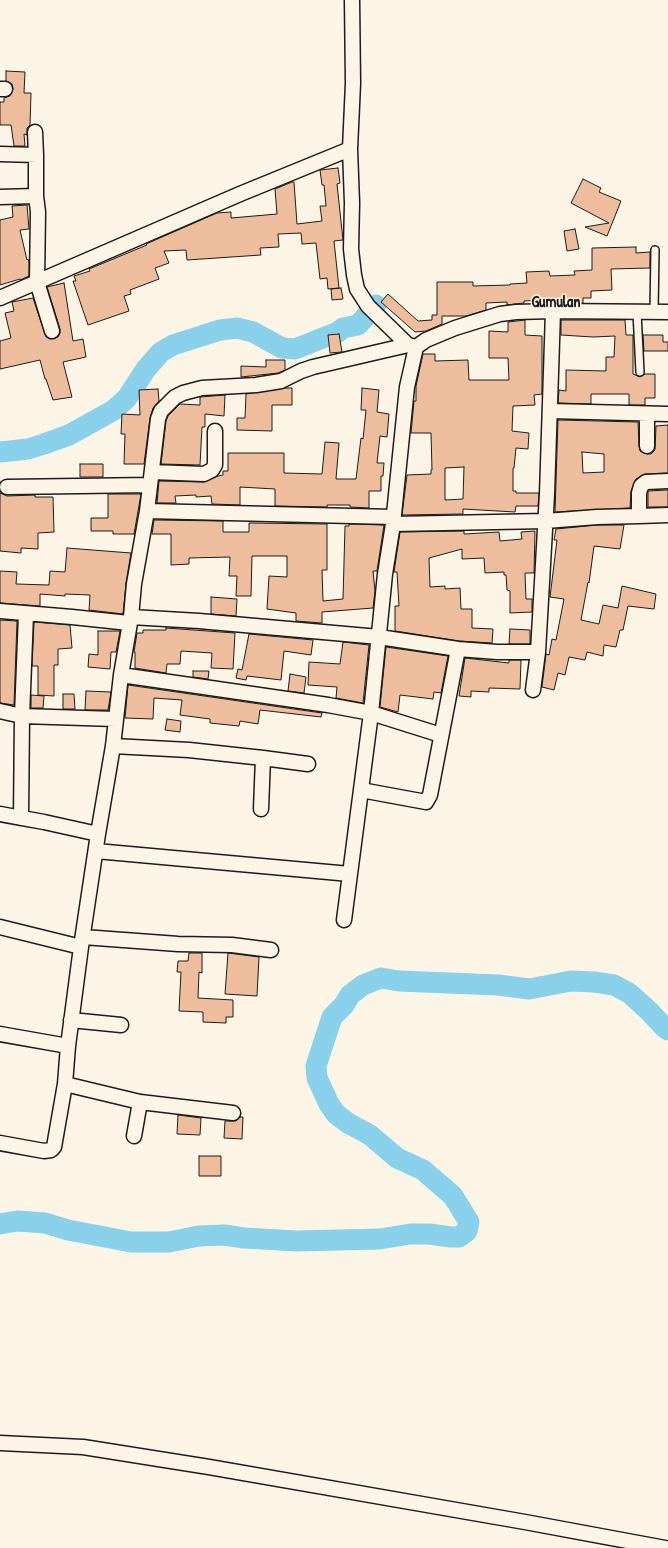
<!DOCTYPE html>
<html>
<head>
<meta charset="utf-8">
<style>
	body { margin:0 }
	canvas { display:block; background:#fcf5e5 }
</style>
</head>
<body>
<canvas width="668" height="1548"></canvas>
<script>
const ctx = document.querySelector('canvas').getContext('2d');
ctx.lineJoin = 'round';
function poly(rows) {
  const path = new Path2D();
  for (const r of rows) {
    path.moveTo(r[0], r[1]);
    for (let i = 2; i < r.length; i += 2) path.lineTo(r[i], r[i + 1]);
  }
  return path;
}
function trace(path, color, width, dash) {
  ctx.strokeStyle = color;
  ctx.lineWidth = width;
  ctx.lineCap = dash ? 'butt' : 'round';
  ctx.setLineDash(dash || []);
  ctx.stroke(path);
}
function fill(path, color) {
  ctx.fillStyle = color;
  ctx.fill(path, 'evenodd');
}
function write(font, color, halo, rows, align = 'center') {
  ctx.font = font + ' "Patrick Hand",sans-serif';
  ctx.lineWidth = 3;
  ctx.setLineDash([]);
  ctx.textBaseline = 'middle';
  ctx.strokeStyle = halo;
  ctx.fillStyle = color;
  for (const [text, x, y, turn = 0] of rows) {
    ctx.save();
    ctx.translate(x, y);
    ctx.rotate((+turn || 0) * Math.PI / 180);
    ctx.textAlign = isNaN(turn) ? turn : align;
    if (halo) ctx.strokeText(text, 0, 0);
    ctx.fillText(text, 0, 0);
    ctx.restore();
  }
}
trace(poly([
	[0,452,28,449,44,444,69,435,114,410,127,398,146,369,161,352,173,345,220,330,237,328,253,332,282,348,295,349,338,332,343,328,358,325,376,305],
	[0,1224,17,1221,45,1223,68,1230,131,1242,169,1242,199,1236,224,1235,244,1238,297,1241,380,1239,410,1234,429,1234,451,1237,459,1237,467,1231,469,1222,453,1196,423,1170,397,1158,370,1135,348,1123,336,1114,329,1104,317,1078,316,1066,332,1017,344,1005,350,995,363,985,381,978,399,981,498,985,529,989,571,981,594,982,614,985,629,993,649,1011,664,1027,668,1030]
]), '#89d0ea', 21);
const building = poly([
	[6,71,25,72,24,93,31,93,30,125,27,128,27,135,24,134,25,146,14,146,11,125,0,125,0,102,4,102,4,98,10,96,13,89,12,84,6,81,6,71],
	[338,168,340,183,337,184,343,240,334,241,339,288,328,289,327,278,320,279,316,243,302,244,301,233,278,234,279,247,260,248,261,255,187,260,186,250,164,251,169,263,155,268,159,279,130,290,131,294,124,296,129,311,88,325,73,281,76,281,74,276,90,271,89,269,147,245,146,244,217,213,231,212,231,218,277,214,275,189,292,182,294,182,297,224,322,221,320,206,326,206,324,185,322,185,320,170,338,168],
	[583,179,601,188,599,192,621,201,607,236,585,227,609,223,571,203,583,179],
	[27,205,29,229,20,230,27,260,28,259,29,262,29,276,20,280,20,279,0,285,0,220,13,217,12,206,27,205],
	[575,229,579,249,567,251,564,231,575,229],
	[636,247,636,253,650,252,650,268,611,269,612,290,591,291,591,298,583,298,583,303,559,303,559,299,524,301,524,303,507,305,507,302,486,303,486,310,466,316,442,316,442,324,426,331,415,332,381,302,388,294,418,321,432,320,432,315,437,315,437,282,473,282,473,286,510,285,510,284,527,283,526,272,549,271,550,276,575,275,574,271,592,270,592,248,636,247],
	[64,283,73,341,83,339,86,357,63,362,72,397,53,400,46,379,45,379,40,360,0,369,0,341,11,338,5,313,14,311,12,302,33,298,46,337,50,339,58,337,60,333,60,329,47,287,64,283],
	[341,288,343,299,332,300,331,289,341,288],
	[525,320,525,335,542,336,542,394,534,395,535,405,513,406,512,431,529,433,528,449,516,448,514,468,513,468,513,491,516,491,516,493,539,493,538,506,516,506,515,512,463,509,463,514,402,515,407,475,431,474,431,470,432,470,431,433,411,433,414,401,416,401,416,386,423,354,435,354,435,361,468,360,469,380,509,380,508,358,489,358,489,331,508,332,508,322,525,320],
	[464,467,463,499,445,500,445,468,464,467],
	[561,320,625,320,626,335,633,335,633,374,640,377,645,374,655,374,655,398,645,398,645,405,629,405,629,394,591,394,591,404,558,403,559,390,566,391,566,370,606,371,606,357,614,357,615,336,593,337,561,335,561,320],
	[339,334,342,352,330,353,328,335,339,334],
	[643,335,663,335,663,342,668,342,668,351,644,351,643,335],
	[266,360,285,360,285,370,278,373,241,377,241,366,266,367,266,360],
	[285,388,292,388,292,405,272,405,272,431,237,430,237,418,245,418,246,394,285,388],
	[362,388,379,390,377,412,389,414,387,437,380,436,377,463,384,463,383,476,381,476,381,491,369,491,369,508,350,507,350,505,327,505,327,507,275,506,275,489,240,487,240,505,212,504,211,496,196,497,196,495,175,496,176,503,157,503,159,481,204,482,218,476,223,475,223,471,228,471,228,453,284,453,284,473,322,474,325,442,339,443,336,479,356,479,361,438,363,439,366,410,361,410,362,388],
	[158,389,159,401,153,408,150,418,144,464,124,464,125,434,121,434,122,414,140,415,139,390,158,389],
	[225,395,224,416,205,414,205,427,202,427,200,465,161,464,166,421,168,416,180,404,200,405,200,397,225,395],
	[558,420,638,422,639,446,640,451,647,454,651,454,655,450,656,426,668,425,668,473,645,474,636,479,631,491,630,508,555,512,558,420],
	[582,452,604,454,604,472,583,473,582,452],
	[80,464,103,464,103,477,80,477,80,464],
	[668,490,668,507,648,507,648,491,668,490],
	[0,493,7,496,35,495,35,497,53,497,54,532,38,533,38,549,21,548,21,553,0,551,0,493],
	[108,494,141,494,134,534,113,534,113,531,91,531,91,518,108,518,108,494],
	[154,520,223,521,223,532,249,532,249,523,327,524,327,570,322,570,323,601,343,599,345,526,349,526,349,524,384,525,377,571,373,571,375,591,373,608,322,612,322,623,296,621,296,613,267,609,269,576,287,577,287,556,252,556,251,596,236,596,237,576,229,576,230,557,189,558,189,564,171,565,171,534,152,534,154,520],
	[597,525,624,525,620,549,594,546,589,583,588,582,581,620,599,624,603,605,618,608,622,586,656,594,654,609,628,606,623,630,620,630,616,647,604,645,603,656,587,652,585,660,569,657,565,675,558,673,554,690,542,687,546,654,549,655,552,639,556,640,564,599,550,597,557,540,554,540,556,529,597,525],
	[464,531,464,534,499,532,500,541,522,539,521,532,535,531,534,573,525,573,526,599,532,599,532,612,510,613,510,591,507,590,506,575,504,575,504,572,485,573,484,558,462,559,462,549,429,558,430,587,445,586,445,589,460,588,461,609,472,609,472,628,493,629,492,643,459,641,395,631,395,606,399,606,397,572,394,572,400,532,464,531],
	[67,548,131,553,126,583,123,614,89,610,90,595,65,594,65,596,40,594,40,606,0,603,0,571,17,572,16,584,49,585,50,571,65,572,67,548],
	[211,597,237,599,236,616,211,614,211,597],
	[0,620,17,621,14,705,0,703,0,620],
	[34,622,70,625,72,648,58,649,58,665,54,665,54,696,38,695,38,666,32,666,34,622],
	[166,628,235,633,233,669,211,668,212,653,181,651,180,664,167,664,166,673,135,668,135,652,134,652,137,633,143,633,143,630,166,630,166,628],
	[510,629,530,630,530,644,509,644,510,629],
	[98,631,120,631,116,652,111,652,110,669,88,667,89,654,98,655,98,631],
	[249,634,313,640,311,655,284,651,281,680,247,676,246,680,236,678,238,669,242,670,249,634],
	[343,642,369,645,363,703,336,698,337,687,308,685,309,662,340,664,343,642],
	[386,647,448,656,441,693,434,692,433,699,400,695,398,712,380,707,386,647],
	[465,658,509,663,509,660,521,660,520,689,489,688,489,692,471,691,471,697,459,696,465,658],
	[193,671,209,671,208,679,193,677,193,671],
	[290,674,306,677,304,693,288,691,290,674],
	[128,685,322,713,321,717,260,710,258,724,240,721,239,726,210,723,210,719,180,715,182,700,154,698,153,719,125,718,128,685],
	[86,691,111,692,108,710,85,710,86,691],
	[63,694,74,694,75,709,63,709,63,694],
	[31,695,44,696,43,708,31,708,31,695],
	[167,719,181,721,180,732,165,730,167,719],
	[189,953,202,953,202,973,199,972,198,998,233,1000,233,1017,226,1017,226,1023,203,1022,203,1012,179,1011,181,972,177,972,178,961,188,961,189,953],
	[228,953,259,957,257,996,225,994,228,953],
	[178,1115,201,1118,200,1135,177,1134,178,1115],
	[240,1117,243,1117,242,1139,224,1138,225,1121,236,1121,240,1117],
	[199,1156,221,1156,221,1176,199,1176,199,1156]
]);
fill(building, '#edbd9d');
trace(building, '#1c1c1c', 1);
const lane = poly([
	[637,312,640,372],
	[654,312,655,250]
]);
const street = poly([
	[0,89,5,89],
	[35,132,36,155],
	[350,149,352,203,351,249,354,275,357,289,368,306,408,345,415,347],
	[0,154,36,155,36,196],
	[0,197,36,196,38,212,37,282,52,331],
	[0,298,240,194,350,149,353,83,352,0],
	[416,347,426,340,455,328,500,314,516,312,553,311,668,312],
	[550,411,668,414],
	[647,414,647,446],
	[152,472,204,474,212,470,215,465,215,431],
	[7,487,150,485],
	[147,511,158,419,161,411,175,397,183,393,202,388,256,385,281,381,301,371,313,367,408,345],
	[639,516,668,515],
	[393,524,546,521,597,517,639,516,639,493,641,486,646,482,668,481],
	[0,611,72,617,129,623],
	[131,617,199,621,379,637,458,649,497,652,538,652,547,494,553,311],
	[121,675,328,705,371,713,441,735],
	[533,690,538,652],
	[0,711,22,716,115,719],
	[113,746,189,750,263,758,308,764],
	[361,790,426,802,430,795,458,649],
	[261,809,263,758],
	[0,814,44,822,98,834,113,746,121,675,131,617,134,584,147,511,393,517],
	[21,818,22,716,26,614],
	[96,851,350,874],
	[344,920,371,713,385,574,393,524,407,387,416,347],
	[0,927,81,947],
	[83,937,178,944,232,945,271,950],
	[71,1020,121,1025],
	[0,1034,68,1046],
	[65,1084,140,1102,233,1113],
	[134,1136,140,1102],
	[0,1143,44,1151,51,1150,54,1147,65,1084,68,1046,81,947,98,834],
	[0,1443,83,1447,209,1467,525,1522,665,1548]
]);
trace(lane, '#1c1c1c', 10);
trace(street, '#1c1c1c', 17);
trace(lane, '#fcf5e5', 7);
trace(street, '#fcf5e5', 14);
write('bold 16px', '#1c1c1c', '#fcf5e5', [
	["Gumulan",556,303]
]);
</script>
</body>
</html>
